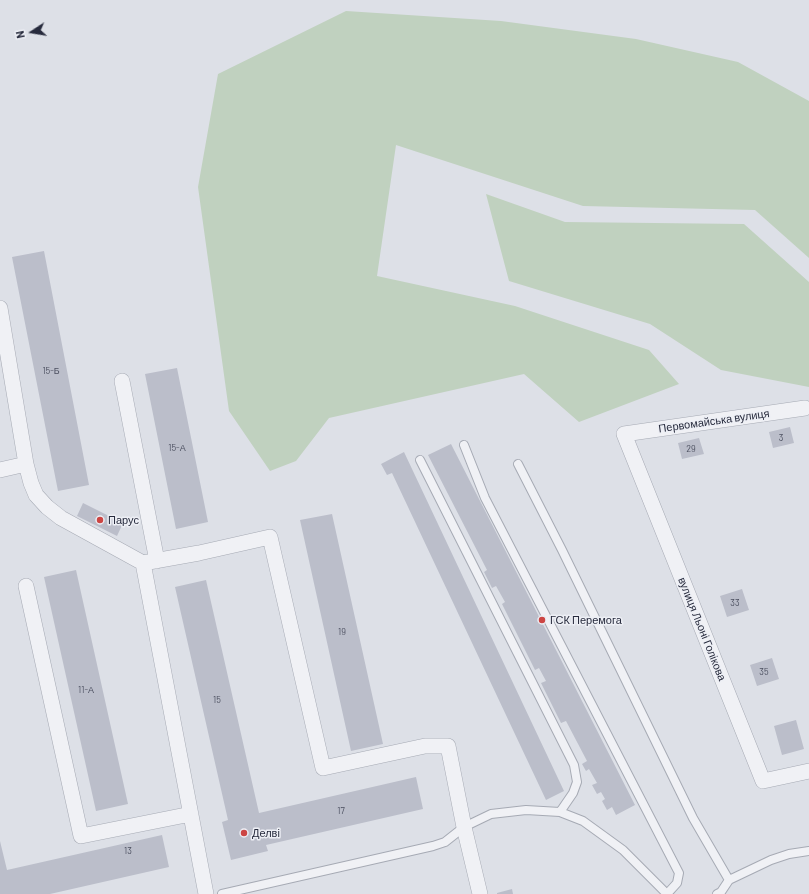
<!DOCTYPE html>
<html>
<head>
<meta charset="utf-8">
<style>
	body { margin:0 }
	#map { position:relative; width:809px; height:894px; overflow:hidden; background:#dde0e7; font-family:Barlow,sans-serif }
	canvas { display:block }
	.north { position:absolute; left:12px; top:12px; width:40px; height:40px; -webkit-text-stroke:3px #edeff5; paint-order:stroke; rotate:258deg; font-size:11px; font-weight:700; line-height:16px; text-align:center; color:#272b3d }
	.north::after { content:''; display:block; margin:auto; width:14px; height:18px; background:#272b3d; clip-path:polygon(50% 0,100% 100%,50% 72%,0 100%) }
</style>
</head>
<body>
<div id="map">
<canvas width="809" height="894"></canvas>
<div class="north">N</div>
</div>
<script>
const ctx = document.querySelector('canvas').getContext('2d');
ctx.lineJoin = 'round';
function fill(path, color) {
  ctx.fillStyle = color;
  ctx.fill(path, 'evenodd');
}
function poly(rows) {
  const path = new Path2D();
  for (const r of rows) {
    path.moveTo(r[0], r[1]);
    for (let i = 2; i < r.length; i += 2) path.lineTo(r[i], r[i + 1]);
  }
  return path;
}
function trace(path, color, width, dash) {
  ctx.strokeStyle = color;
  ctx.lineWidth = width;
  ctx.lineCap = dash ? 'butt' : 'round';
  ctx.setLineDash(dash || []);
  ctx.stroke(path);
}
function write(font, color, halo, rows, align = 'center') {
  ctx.font = font + ' Barlow,sans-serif';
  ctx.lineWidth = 3;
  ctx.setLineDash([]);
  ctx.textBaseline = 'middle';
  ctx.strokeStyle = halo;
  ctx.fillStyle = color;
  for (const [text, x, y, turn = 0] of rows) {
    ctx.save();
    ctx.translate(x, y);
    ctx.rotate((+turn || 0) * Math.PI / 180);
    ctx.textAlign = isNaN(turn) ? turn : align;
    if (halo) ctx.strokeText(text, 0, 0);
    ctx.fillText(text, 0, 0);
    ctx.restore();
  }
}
fill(poly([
	[346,11,501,21,636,39,738,62,809,101,809,258,755,210,583,206,396,145,377,276,515,306,649,350,679,384,579,422,524,374,329,418,296,461,270,471,229,411,198,187,218,74],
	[486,194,565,222,744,224,809,282,809,387,721,370,650,324,509,281]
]), '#c0d1bf');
fill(poly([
	[44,251,89,485,58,491,12,257],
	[177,368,208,522,176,529,145,374],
	[790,427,794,443,773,448,769,432],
	[699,438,704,454,682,459,678,443],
	[451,444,635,805,616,815,612,807,607,810,602,801,605,799,601,792,597,794,592,785,597,783,589,769,586,771,582,764,587,761,566,721,561,723,541,683,546,681,539,668,535,670,502,604,505,602,496,586,492,588,484,572,487,570,428,455],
	[404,452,564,791,546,800,392,473,387,475,381,464],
	[83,503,123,523,117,536,77,516],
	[332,514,383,744,351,751,300,520],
	[76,570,128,804,96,811,44,577],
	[206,580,259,813,416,777,423,809,266,845,268,851,231,860,222,822,228,820,175,587],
	[742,589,749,610,727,617,720,596],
	[772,658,779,679,757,686,750,665],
	[796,720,804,749,782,755,774,726],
	[162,835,169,867,50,894,0,894,0,841,7,870],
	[512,889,513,894,497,894,497,893]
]), '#bbbeca');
const service = poly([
	[464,445,485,498,679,873,677,883,667,894],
	[420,460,574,765,577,782,573,793,560,812],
	[518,464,562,550,693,818,729,880,721,892,717,894],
	[729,880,771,860,789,854,809,851],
	[222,894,433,846,445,842,464,827,491,814,526,810,560,812,583,821,623,850,667,894]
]);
const minor = poly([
	[0,308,26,464,31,483,36,495,47,507,61,518,143,563,206,894],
	[122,381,157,561],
	[805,408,624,434,763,781,809,771],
	[0,470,26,464],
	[143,563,199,553,270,537,323,768,425,746,448,746,464,827,480,894],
	[26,586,81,836,191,814]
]);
trace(service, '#a6aab4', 10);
trace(minor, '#a6aab4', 16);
trace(service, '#f0f1f5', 8);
trace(minor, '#f0f1f5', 15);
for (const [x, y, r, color] of [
	[100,520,4,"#cc4543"],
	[542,620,4,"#cc4543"],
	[244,833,4,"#cc4543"]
]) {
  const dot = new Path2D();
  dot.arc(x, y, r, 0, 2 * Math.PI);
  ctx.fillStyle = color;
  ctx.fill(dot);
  trace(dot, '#edeff5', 1.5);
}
write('9px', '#4c5060', null, [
	["15-Б",51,371],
	["3",781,438],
	["15-А",177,448],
	["29",691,449],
	["33",735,603],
	["19",342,632],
	["35",764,672],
	["11-А",86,690],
	["15",217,700],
	["17",341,811],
	["13",128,851]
]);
write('11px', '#272b3d', '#edeff5', [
	["Первомайська вулиця",714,421,-8],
	["вулиця Льоні Голікова",702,629,68]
]);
write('11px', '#272b3d', '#edeff5', [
	["Парус",108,520],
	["ГСК Перемога",550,620],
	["Делві",252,833]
], 'left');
</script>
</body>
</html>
